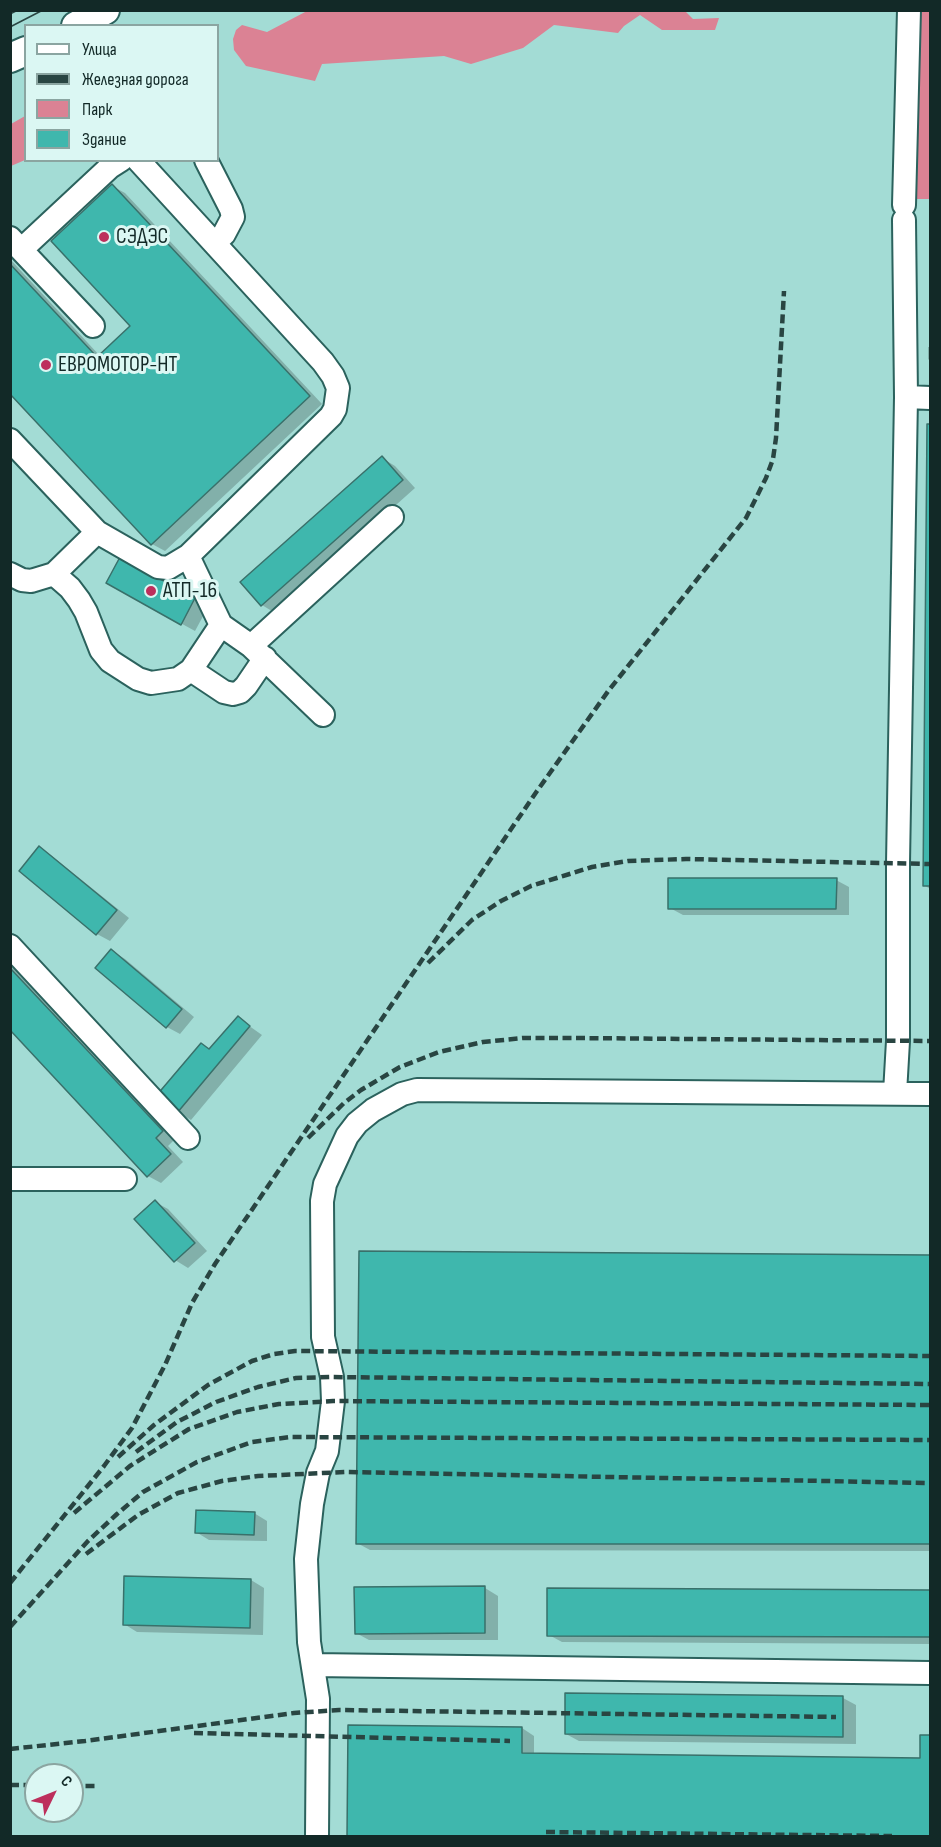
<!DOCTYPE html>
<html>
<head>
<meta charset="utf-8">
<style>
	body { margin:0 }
	#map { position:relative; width:941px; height:1847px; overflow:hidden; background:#a3dcd5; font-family:"Sofia Sans Condensed",sans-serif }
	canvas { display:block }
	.frame { position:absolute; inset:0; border:12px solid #122927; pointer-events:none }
	.legend { position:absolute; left:24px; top:24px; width:195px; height:138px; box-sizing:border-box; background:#dbf7f3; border:2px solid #8ba5a1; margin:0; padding:8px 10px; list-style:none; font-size:18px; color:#122927 }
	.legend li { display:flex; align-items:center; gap:12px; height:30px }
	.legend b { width:30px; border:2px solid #8ba5a1 }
	.north { position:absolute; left:24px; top:1763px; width:60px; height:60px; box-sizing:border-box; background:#dbf7f3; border:2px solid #8ba5a1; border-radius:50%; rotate:47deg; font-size:16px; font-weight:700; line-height:24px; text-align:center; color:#122927 }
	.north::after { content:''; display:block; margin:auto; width:21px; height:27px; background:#bd2f5c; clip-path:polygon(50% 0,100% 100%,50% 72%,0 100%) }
</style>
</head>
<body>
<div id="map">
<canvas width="941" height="1847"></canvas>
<div class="frame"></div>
<ul class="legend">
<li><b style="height:8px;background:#fff"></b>Улица</li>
<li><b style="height:8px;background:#294542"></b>Железная дорога</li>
<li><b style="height:16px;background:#db8294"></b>Парк</li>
<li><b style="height:16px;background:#3fb7ad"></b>Здание</li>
</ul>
<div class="north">С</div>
</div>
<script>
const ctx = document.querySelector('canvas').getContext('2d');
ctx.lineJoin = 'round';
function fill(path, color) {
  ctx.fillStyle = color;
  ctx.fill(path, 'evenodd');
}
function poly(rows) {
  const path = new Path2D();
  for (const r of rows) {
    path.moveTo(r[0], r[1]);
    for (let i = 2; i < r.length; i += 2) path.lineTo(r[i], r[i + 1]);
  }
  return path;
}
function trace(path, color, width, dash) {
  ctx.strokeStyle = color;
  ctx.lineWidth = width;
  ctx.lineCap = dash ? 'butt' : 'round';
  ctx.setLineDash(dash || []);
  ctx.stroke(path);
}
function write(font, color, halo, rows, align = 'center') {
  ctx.font = font + ' "Sofia Sans Condensed",sans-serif';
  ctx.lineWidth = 6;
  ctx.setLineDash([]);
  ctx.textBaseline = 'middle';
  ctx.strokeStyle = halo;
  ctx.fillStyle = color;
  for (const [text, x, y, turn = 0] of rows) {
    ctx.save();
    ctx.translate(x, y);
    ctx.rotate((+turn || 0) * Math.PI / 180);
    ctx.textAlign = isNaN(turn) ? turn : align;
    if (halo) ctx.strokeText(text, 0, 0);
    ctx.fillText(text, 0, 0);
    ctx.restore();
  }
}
fill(poly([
	[307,11,680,10,685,11,693,19,719,18,715,30,662,30,640,15,624,26,618,33,554,25,523,48,471,64,444,56,322,64,315,81,246,66,234,50,233,39,236,30,242,25,267,32],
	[918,11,930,11,930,199,914,199],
	[25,116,25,160,11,166,11,124]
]), '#db8294');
fill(poly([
	[112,186,125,193,322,404,165,551,152,544,10,392,10,259,100,356,132,326],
	[928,347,930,347,930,361,928,359],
	[928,426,930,426,930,889,924,885],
	[382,458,395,466,415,488,275,613,262,605,242,583],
	[121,559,208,607,195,631,120,590],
	[39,848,52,856,129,918,110,941,97,934],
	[836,880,849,887,849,915,683,915,670,908],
	[112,951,125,959,194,1017,180,1034,167,1027],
	[10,963,175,1139,168,1146,183,1162,161,1183,148,1176,10,1028],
	[238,1018,262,1035,191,1120,178,1112,201,1044,211,1050],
	[155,1202,168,1209,207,1251,188,1268,175,1260],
	[360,1253,930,1257,930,1551,370,1550,357,1543],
	[254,1513,267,1521,267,1541,209,1540,196,1532],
	[125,1577,251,1580,264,1588,263,1635,137,1632,124,1624],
	[485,1588,498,1596,498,1640,369,1640,356,1633],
	[549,1590,930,1591,930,1644,562,1642,549,1635],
	[567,1695,843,1698,856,1705,856,1744,579,1741,566,1734],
	[350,1726,522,1728,534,1736,534,1755,921,1760,921,1736,930,1736,930,1836,349,1836]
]), '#0003');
const building = poly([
	[112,184,310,396,151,545,10,394,10,264,97,357,130,326,51,241,112,184],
	[927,424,930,424,930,886,923,886,927,424],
	[382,456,403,480,261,606,240,582,382,456],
	[120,557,195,598,181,625,106,583,120,557],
	[39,846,117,910,96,935,19,871,39,846],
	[668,878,837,878,836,909,668,909,668,878],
	[111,949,182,1009,166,1028,95,968,111,949],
	[10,968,163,1131,156,1138,171,1154,147,1177,10,1030,10,968],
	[238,1016,250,1026,177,1113,156,1096,201,1043,209,1049,238,1016],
	[155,1200,195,1243,174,1262,134,1219,155,1200],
	[359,1251,930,1255,930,1544,356,1544,359,1251],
	[196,1510,255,1512,254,1535,195,1533,196,1510],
	[124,1576,251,1579,250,1628,123,1625,124,1576],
	[485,1586,485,1633,355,1634,354,1587,485,1586],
	[547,1588,930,1590,930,1637,547,1636,547,1588],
	[565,1693,843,1696,843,1737,565,1734,565,1693],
	[348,1725,522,1727,522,1753,920,1758,920,1735,930,1735,930,1836,347,1836,348,1725]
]);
fill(building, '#3fb7ad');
trace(building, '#39706a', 1.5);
const minor = poly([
	[206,160,231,209,233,217,224,234,215,243],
	[904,205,909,10],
	[10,238,93,326],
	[22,249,110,167,121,160],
	[906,397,930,398],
	[10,440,97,532,158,567,168,568,188,556,331,416,335,409,338,388,333,376,323,362,138,160],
	[188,556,221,625,251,646,392,517],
	[10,574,22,580,31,581,54,574,97,532],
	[54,574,70,588,79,600,86,612,101,650,110,661,138,679,151,683,178,679,191,670,221,625],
	[251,646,323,715],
	[191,670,224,692,233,694,240,692,246,686,265,658],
	[10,946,188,1138],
	[895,1093,898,1041,898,863,906,397,904,220],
	[10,1179,125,1179],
	[313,1665,930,1673],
	[317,1836,318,1699,309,1642,306,1559,312,1504,318,1473,327,1451,333,1401,332,1377,323,1337,322,1201,325,1184,347,1136,357,1123,373,1110,402,1094,417,1090,930,1094]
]);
const major = poly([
	[76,26,105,10],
	[10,58,26,51]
]);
trace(minor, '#2b625d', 26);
trace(major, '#2b625d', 32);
trace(minor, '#fff', 22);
trace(major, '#fff', 28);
trace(poly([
	[10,14,18,10],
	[10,27,43,10]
]), '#294542', 1.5);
trace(poly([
	[428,963,472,920,501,901,531,886,592,867,628,861,686,859,930,864],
	[308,1138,344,1103,361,1090,400,1067,439,1052,483,1042,523,1038,574,1038,930,1041],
	[136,1452,177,1422,216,1402,258,1387,296,1378,332,1377,930,1384],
	[118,1457,154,1425,208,1385,252,1361,274,1354,295,1351,930,1356],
	[74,1513,130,1466,189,1429,237,1412,279,1404,333,1401,930,1405],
	[86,1554,138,1515,178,1493,222,1481,258,1476,346,1472,930,1483],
	[10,1583,104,1466,132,1428,165,1365,192,1303,215,1264,537,791,609,690,746,518,766,478,773,459,776,438,784,291],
	[10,1627,88,1541,117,1514,143,1492,197,1462,252,1442,290,1437,930,1440],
	[194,1733,510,1741],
	[10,1749,85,1741,294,1713,339,1710,836,1717],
	[10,1785,36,1785],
	[72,1786,97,1786],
	[546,1832,892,1836]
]), '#294542', 4.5, [9, 4.5]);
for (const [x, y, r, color] of [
	[104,237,6,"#bd2f5c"],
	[46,365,6,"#bd2f5c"],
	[151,591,6,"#bd2f5c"]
]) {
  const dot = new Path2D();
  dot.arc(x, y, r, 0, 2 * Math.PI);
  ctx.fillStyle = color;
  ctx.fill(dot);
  trace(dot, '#dbf7f3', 2);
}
write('22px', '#122927', '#dbf7f3', [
	["СЭДЭС",116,237],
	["ЕВРОМОТОР-НТ",58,365],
	["АТП-16",163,591]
], 'left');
</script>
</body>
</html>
